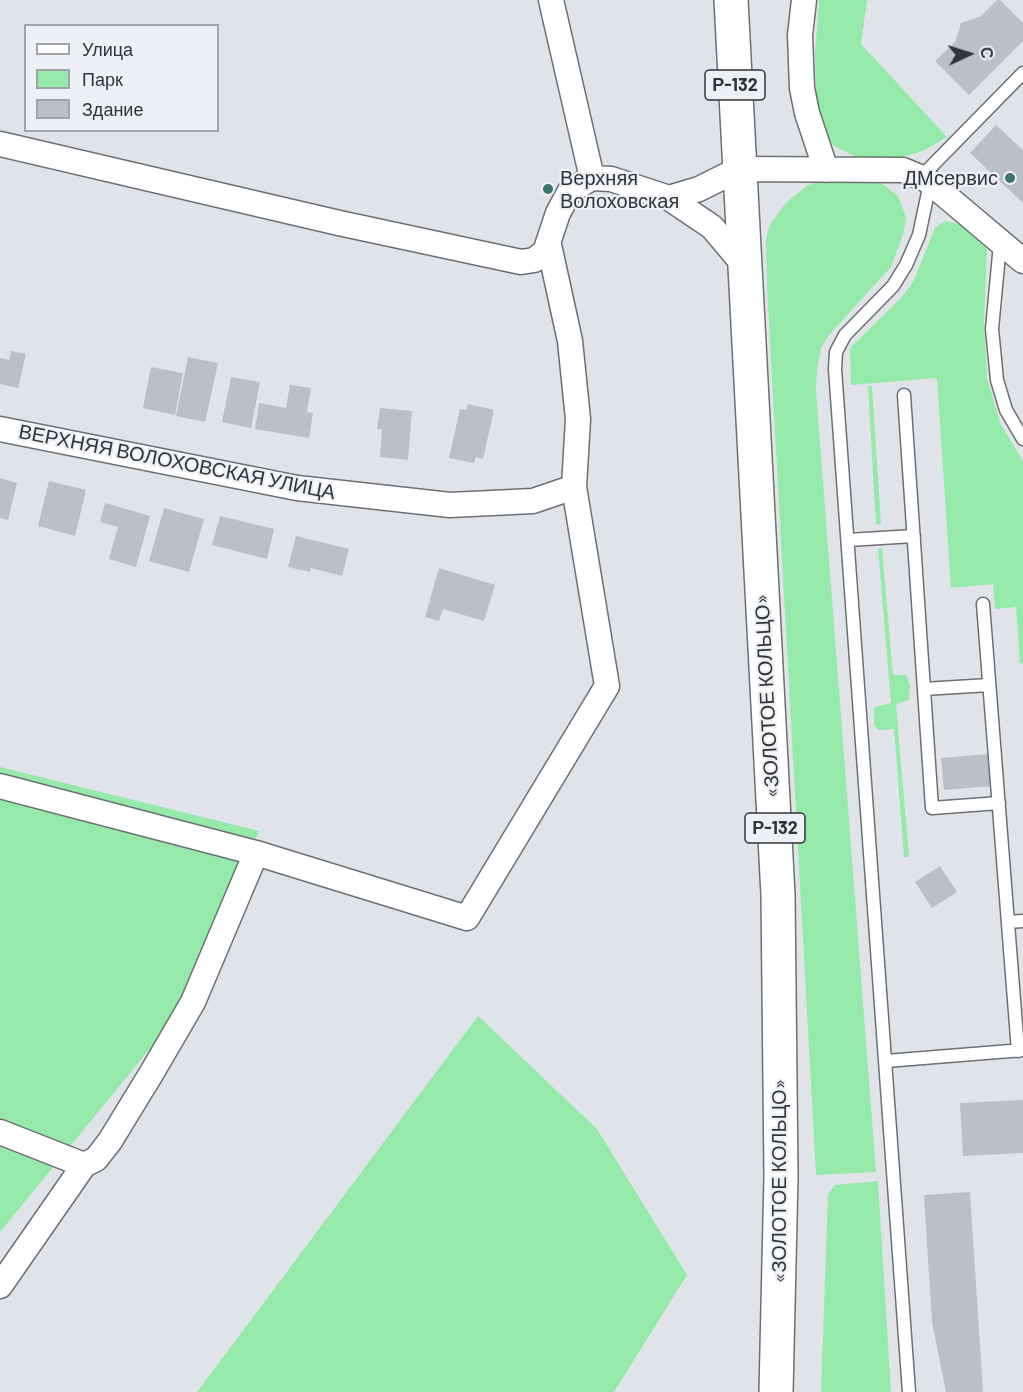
<!DOCTYPE html>
<html>
<head>
<meta charset="utf-8">
<style>
	body { margin:0 }
	#map { position:relative; width:1023px; height:1392px; overflow:hidden; background:#e0e4e8; font-family:Barlow,sans-serif }
	canvas { display:block }
	.legend { position:absolute; left:24px; top:24px; width:195px; height:108px; box-sizing:border-box; background:#edf1f5; border:2px solid #a2a5a8; margin:0; padding:8px 10px; list-style:none; font-size:18px; color:#323435 }
	.legend li { display:flex; align-items:center; gap:12px; height:30px }
	.legend b { width:30px; border:2px solid #a2a5a8 }
	.north { position:absolute; left:939px; top:24px; width:60px; height:60px; -webkit-text-stroke:4px #edf1f5; paint-order:stroke; rotate:86deg; font-size:16px; font-weight:700; line-height:24px; text-align:center; color:#323435 }
	.north::after { content:''; display:block; margin:auto; width:21px; height:27px; background:#323435; clip-path:polygon(50% 0,100% 100%,50% 72%,0 100%) }
</style>
</head>
<body>
<div id="map">
<canvas width="1023" height="1392"></canvas>
<ul class="legend">
<li><b style="height:8px;background:#fff"></b>Улица</li>
<li><b style="height:16px;background:#95eaaa"></b>Парк</li>
<li><b style="height:16px;background:#bcc0c3"></b>Здание</li>
</ul>
<div class="north">С</div>
</div>
<script>
const ctx = document.querySelector('canvas').getContext('2d');
ctx.lineJoin = 'round';
function fill(path, color) {
  ctx.fillStyle = color;
  ctx.fill(path, 'evenodd');
}
function poly(rows) {
  const path = new Path2D();
  for (const r of rows) {
    path.moveTo(r[0], r[1]);
    for (let i = 2; i < r.length; i += 2) path.lineTo(r[i], r[i + 1]);
  }
  return path;
}
function trace(path, color, width, dash) {
  ctx.strokeStyle = color;
  ctx.lineWidth = width;
  ctx.lineCap = dash ? 'butt' : 'round';
  ctx.setLineDash(dash || []);
  ctx.stroke(path);
}
function write(font, color, halo, rows, align = 'center') {
  ctx.font = font + ' Barlow,sans-serif';
  ctx.lineWidth = 4.5;
  ctx.setLineDash([]);
  ctx.textBaseline = 'middle';
  ctx.strokeStyle = halo;
  ctx.fillStyle = color;
  for (const [text, x, y, turn = 0] of rows) {
    ctx.save();
    ctx.translate(x, y);
    ctx.rotate((+turn || 0) * Math.PI / 180);
    ctx.textAlign = isNaN(turn) ? turn : align;
    if (halo) ctx.strokeText(text, 0, 0);
    ctx.fillText(text, 0, 0);
    ctx.restore();
  }
}
fill(poly([
	[819,0,867,0,861,44,947,137,923,151,898,158,861,159,834,146,826,135,816,95,815,55],
	[824,181,874,181,881,183,898,196,906,217,904,232,891,267,829,335,821,348,817,370,816,391,876,1172,816,1175,767,287,766,239,770,224,787,202,808,185],
	[945,221,962,225,987,246,984,322,987,378,1000,423,1023,461,1023,663,1020,664,1016,607,995,609,993,584,951,588,937,378,851,385,850,348,902,297,913,282,935,228],
	[868,386,872,386,881,524,876,525],
	[882,548,893,675,906,675,910,684,909,700,896,704,909,857,904,857,894,729,879,730,874,726,874,707,891,703,878,549],
	[0,767,259,831,171,1023,0,1232],
	[478,1016,597,1129,687,1275,614,1392,197,1392],
	[878,1181,891,1392,821,1392,828,1194,835,1185]
]), '#95eaaa');
fill(poly([
	[997,0,1000,0,1023,23,1023,41,969,95,935,61,955,42,961,23,981,16],
	[996,125,1023,150,1023,203,970,153],
	[11,351,26,354,18,388,0,384,0,358,9,360],
	[188,357,218,363,205,422,176,416],
	[151,367,183,373,175,415,143,408],
	[231,377,260,382,251,428,222,422],
	[290,385,311,388,307,412,313,413,309,438,255,429,259,403,286,408],
	[468,404,494,410,483,459,476,457,474,463,449,458,460,409,466,410],
	[380,408,412,411,408,460,380,457,382,430,377,429],
	[0,478,17,483,8,520,0,518],
	[49,481,86,490,75,536,38,526],
	[105,503,150,516,136,567,109,559,118,527,100,522],
	[164,508,204,519,189,572,149,561],
	[220,516,274,529,267,559,212,545],
	[296,536,349,549,342,576,311,568,310,572,288,567],
	[439,568,495,585,484,621,443,609,439,621,425,617],
	[989,754,992,786,944,790,941,758],
	[940,866,957,892,932,908,915,882],
	[1023,1100,1023,1153,963,1156,960,1103],
	[970,1192,983,1392,946,1392,932,1322,924,1195]
]), '#bcc0c3');
const lane = poly([
	[922,176,1023,73],
	[1000,244,992,329,997,380,1006,410,1023,439],
	[904,395,932,808,999,803],
	[848,540,914,536],
	[983,604,1018,1051],
	[924,689,989,685],
	[1008,922,1023,921],
	[886,1061,1023,1050],
	[909,1392,835,369,836,352,845,335,893,286,906,265,919,235,930,183]
]);
const street = poly([
	[551,0,592,178],
	[804,0,800,35,802,88,807,113,826,170],
	[0,144,339,223,521,262,534,260,545,252,558,213,570,191,592,178,611,179,669,198,712,227,744,265],
	[669,198,699,189,739,169,903,170,927,180,1023,261],
	[0,429,297,488,450,505,533,501,574,487,578,419,570,341,549,245],
	[0,786,256,853,467,918,607,686,574,487],
	[0,1132,84,1165],
	[0,1286,84,1165,96,1159,110,1141,151,1074,193,1002,256,853]
]);
const primary = poly([
	[731,0,778,895,781,1176,776,1392]
]);
trace(lane, '#6c7073', 15);
trace(street, '#6c7073', 27);
trace(primary, '#6c7073', 36);
trace(lane, '#fff', 12);
trace(street, '#fff', 24);
trace(primary, '#fff', 33);
for (const [x, y, r, color] of [
	[1010,178,6,"#3a7764"],
	[548,189,6,"#3a7764"]
]) {
  const dot = new Path2D();
  dot.arc(x, y, r, 0, 2 * Math.PI);
  ctx.fillStyle = color;
  ctx.fill(dot);
  trace(dot, '#edf1f5', 2);
}
for (const [x, y, w] of [
	[735,85,60],
	[775,828,60]
]) {
  const box = new Path2D();
  box.roundRect(x - w / 2, y - 15, w, 30, 4.5);
  ctx.fillStyle = '#edf1f5';
  ctx.fill(box);
  trace(box, '#323435', 1.5);
}
write('bold 18px', '#323435', null, [
	["Р-132",735,85],
	["Р-132",775,828]
]);
write('20px', '#323435', '#edf1f5', [
	["Верхняя",560,178],
	["Волоховская",560,201],
	["ДМсервис",998,178,"right"]
], 'left');
write('20px', '#323435', '#edf1f5', [
	["ВЕРХНЯЯ ВОЛОХОВСКАЯ УЛИЦА",177,462,11],
	["«ЗОЛОТОЕ КОЛЬЦО»",767,696,-93],
	["«ЗОЛОТОЕ КОЛЬЦО»",779,1181,-90]
]);
</script>
</body>
</html>
